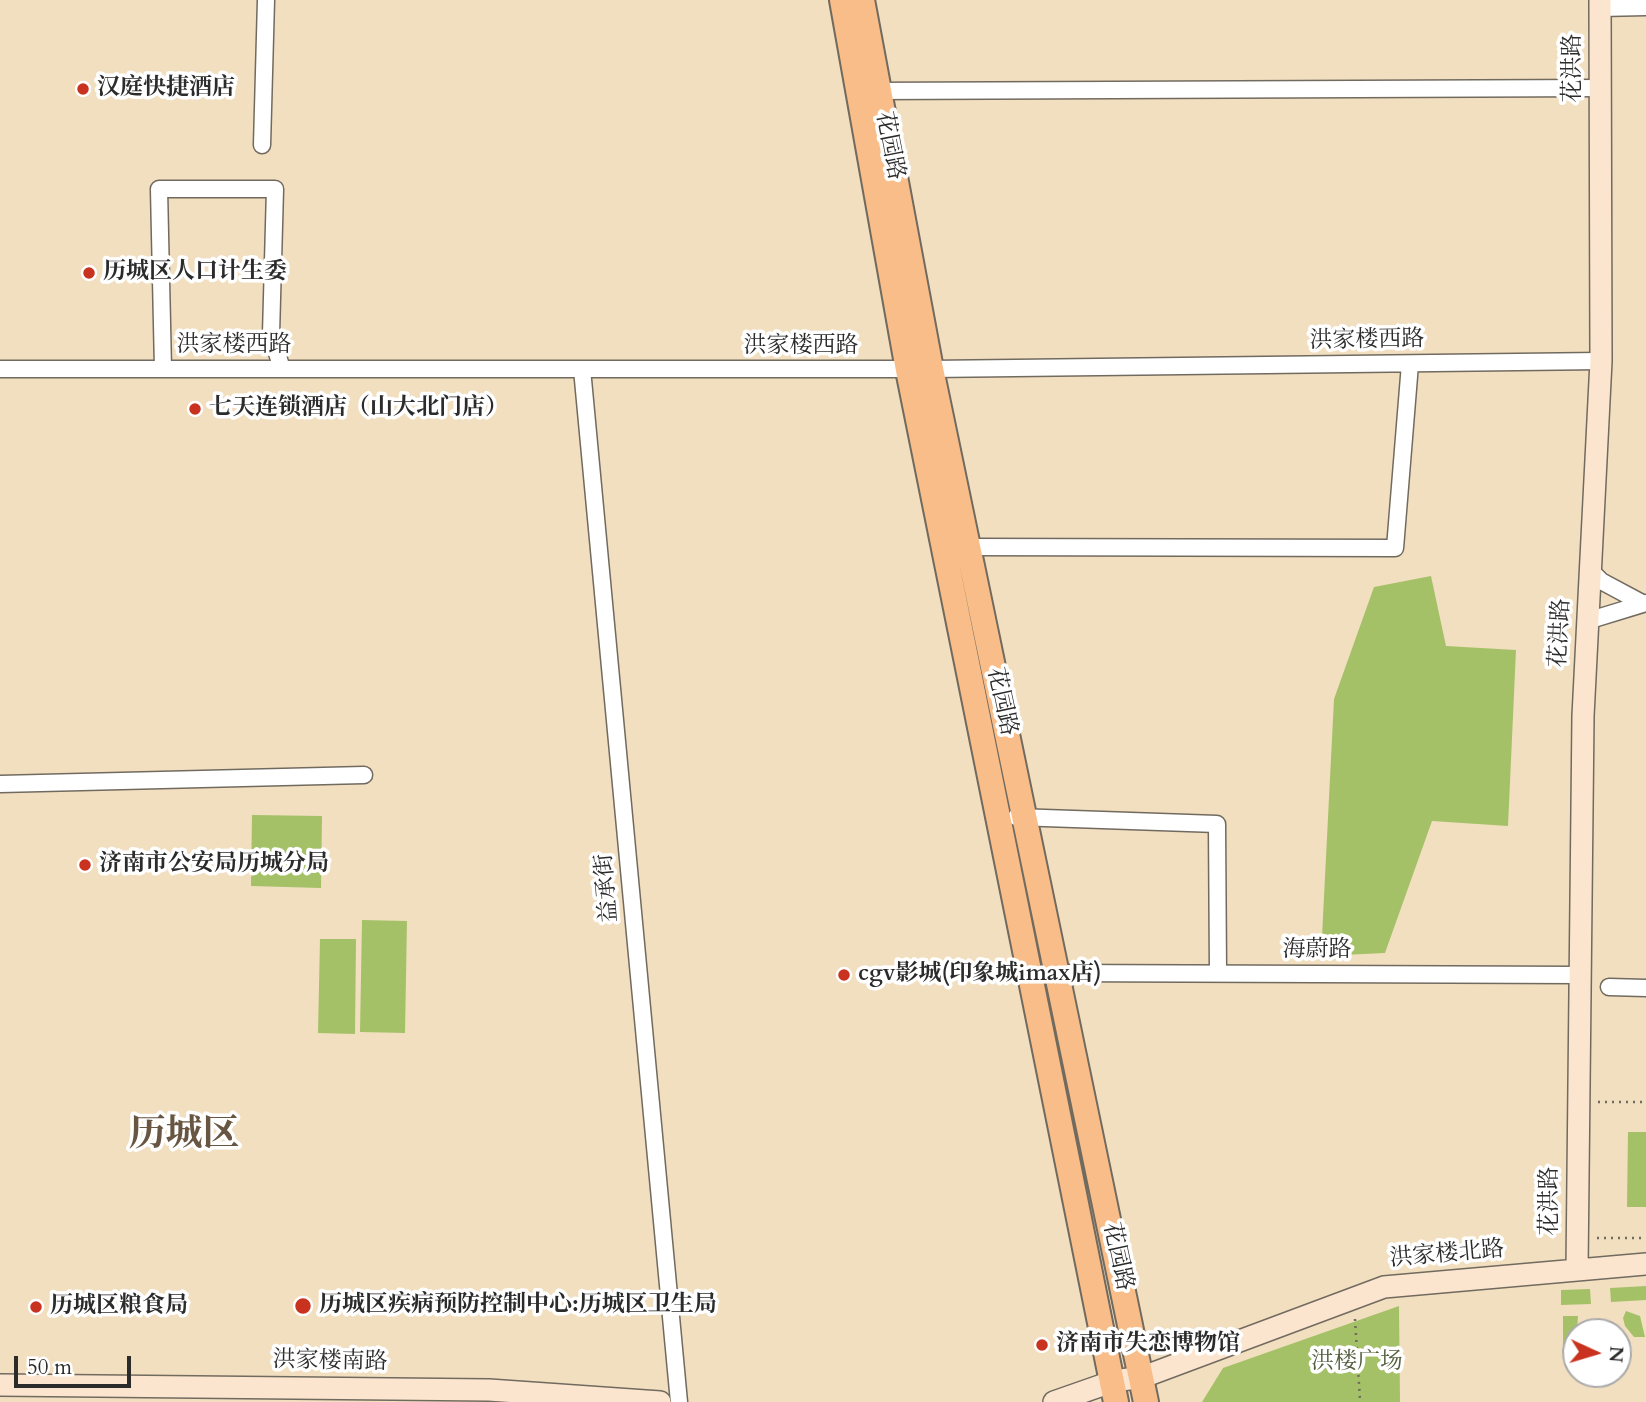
<!DOCTYPE html>
<html>
<head>
<meta charset="utf-8">
<style>
	body { margin:0 }
	#map { position:relative; width:1646px; height:1402px; overflow:hidden; background:#f2dfc0; font-family:Cardo,serif }
	canvas { display:block }
	.north { position:absolute; left:1562px; top:1318px; width:70px; height:70px; box-sizing:border-box; background:#fff; border:2px solid #aaa; border-radius:50%; rotate:94deg; font-size:19px; font-weight:700; line-height:28px; text-align:center; color:#2b2b2b }
	.north::after { content:''; display:block; margin:auto; width:24px; height:32px; background:#c8321e; clip-path:polygon(50% 0,100% 100%,50% 72%,0 100%) }
	.scale { position:absolute; left:14px; top:1356px; width:117px; height:32px; box-sizing:border-box; border:4px solid #2b2b2b; border-top:0; padding-left:9px; font-size:21px; line-height:24px; white-space:nowrap; color:#2b2b2b; -webkit-text-stroke:5px #fff; paint-order:stroke }
</style>
</head>
<body>
<div id="map">
<canvas width="1646" height="1402"></canvas>
<div class="north">N</div>
<div class="scale">50 m</div>
</div>
<script>
const ctx = document.querySelector('canvas').getContext('2d');
ctx.lineJoin = 'round';
function fill(path, color) {
  ctx.fillStyle = color;
  ctx.fill(path, 'evenodd');
}
function poly(rows) {
  const path = new Path2D();
  for (const r of rows) {
    path.moveTo(r[0], r[1]);
    for (let i = 2; i < r.length; i += 2) path.lineTo(r[i], r[i + 1]);
  }
  return path;
}
function trace(path, color, width, dash) {
  ctx.strokeStyle = color;
  ctx.lineWidth = width;
  ctx.lineCap = dash ? 'butt' : 'round';
  ctx.setLineDash(dash || []);
  ctx.stroke(path);
}
function write(font, color, halo, rows, align = 'center') {
  ctx.font = font + ' Cardo,"Noto Serif SC",serif';
  ctx.lineWidth = 7;
  ctx.setLineDash([]);
  ctx.textBaseline = 'middle';
  ctx.strokeStyle = halo;
  ctx.fillStyle = color;
  for (const [text, x, y, turn = 0] of rows) {
    ctx.save();
    ctx.translate(x, y);
    ctx.rotate((+turn || 0) * Math.PI / 180);
    ctx.textAlign = isNaN(turn) ? turn : align;
    if (halo) ctx.strokeText(text, 0, 0);
    ctx.fillText(text, 0, 0);
    ctx.restore();
  }
}
fill(poly([
	[1431,576,1446,646,1516,650,1508,826,1432,821,1385,953,1321,956,1334,699,1374,587],
	[252,815,322,816,321,888,251,886],
	[362,920,407,921,405,1033,360,1032],
	[320,939,356,939,355,1034,318,1033],
	[1628,1132,1646,1132,1646,1207,1627,1207],
	[1646,1286,1646,1300,1611,1302,1610,1288],
	[1590,1289,1591,1304,1561,1305,1561,1290],
	[1399,1306,1400,1402,1202,1402,1223,1368],
	[1626,1311,1640,1316,1645,1337,1634,1337,1625,1326,1623,1318],
	[1563,1316,1578,1316,1576,1345,1563,1345]
]), '#a4c168');
const street = poly([
	[1600,8,1646,7],
	[871,91,1600,88],
	[262,145,266,0],
	[0,369,931,369,1601,361],
	[163,369,159,189,275,189,271,334,282,369],
	[582,369,679,1402],
	[968,547,1395,548,1410,364],
	[1590,570,1601,581,1642,603],
	[1587,621,1646,603],
	[0,784,364,775],
	[1016,817,1217,824,1218,973],
	[1056,973,1579,975],
	[1609,987,1646,988]
]);
const secondary = poly([
	[1577,1269,1583,716,1601,361,1600,0],
	[0,1385,489,1390,660,1402],
	[1054,1402,1114,1381,1143,1377,1384,1287,1646,1264]
]);
const primary = poly([
	[842,0,908,370,1116,1402],
	[862,0,931,369,1146,1402]
]);
trace(street, '#716a5f', 19);
trace(secondary, '#716a5f', 24);
trace(primary, '#716a5f', 28);
trace(poly([
	[1598,1102,1646,1102],
	[1597,1238,1646,1238],
	[1355,1319,1360,1400]
]), '#716a5f', 2.5, [2, 5]);
trace(street, '#fff', 16);
trace(secondary, '#fce5cf', 21);
trace(primary, '#f8bd88', 24);
for (const [x, y, r, color] of [
	[83,89,7,"#c8321e"],
	[89,273,7,"#c8321e"],
	[195,409,7,"#c8321e"],
	[85,865,7,"#c8321e"],
	[844,975,7,"#c8321e"],
	[303,1306,9,"#c8321e"],
	[36,1307,7,"#c8321e"],
	[1042,1345,7,"#c8321e"]
]) {
  const dot = new Path2D();
  dot.arc(x, y, r, 0, 2 * Math.PI);
  ctx.fillStyle = color;
  ctx.fill(dot);
  trace(dot, '#fff', 2.5);
}
write('23px', '#2b2b2b', '#fff', [
	["花洪路",1574,68,-90],
	["花园路",889,146,79],
	["洪家楼西路",1367,341,-1],
	["洪家楼西路",234,346],
	["洪家楼西路",801,347],
	["花洪路",1561,633,-87],
	["花园路",1001,702,78],
	["益承街",608,888,-95],
	["海蔚路",1317,951],
	["花洪路",1551,1201,-90],
	["洪家楼北路",1447,1255,-5],
	["花园路",1117,1257,78],
	["洪家楼南路",330,1362,1]
]);
write('bold 23px', '#2b2b2b', '#fff', [
	["汉庭快捷酒店",97,89],
	["历城区人口计生委",103,273],
	["七天连锁酒店（山大北门店）",209,409],
	["济南市公安局历城分局",99,865],
	["cgv影城(印象城imax店)",858,975],
	["历城区疾病预防控制中心:历城区卫生局",319,1306],
	["历城区粮食局",50,1307],
	["济南市失恋博物馆",1056,1345]
], 'left');
write('23px', '#556040', '#fff', [
	["洪楼广场",1357,1363]
]);
write('bold 37px', '#695642', '#fff', [
	["历城区",184,1136]
]);
</script>
</body>
</html>
